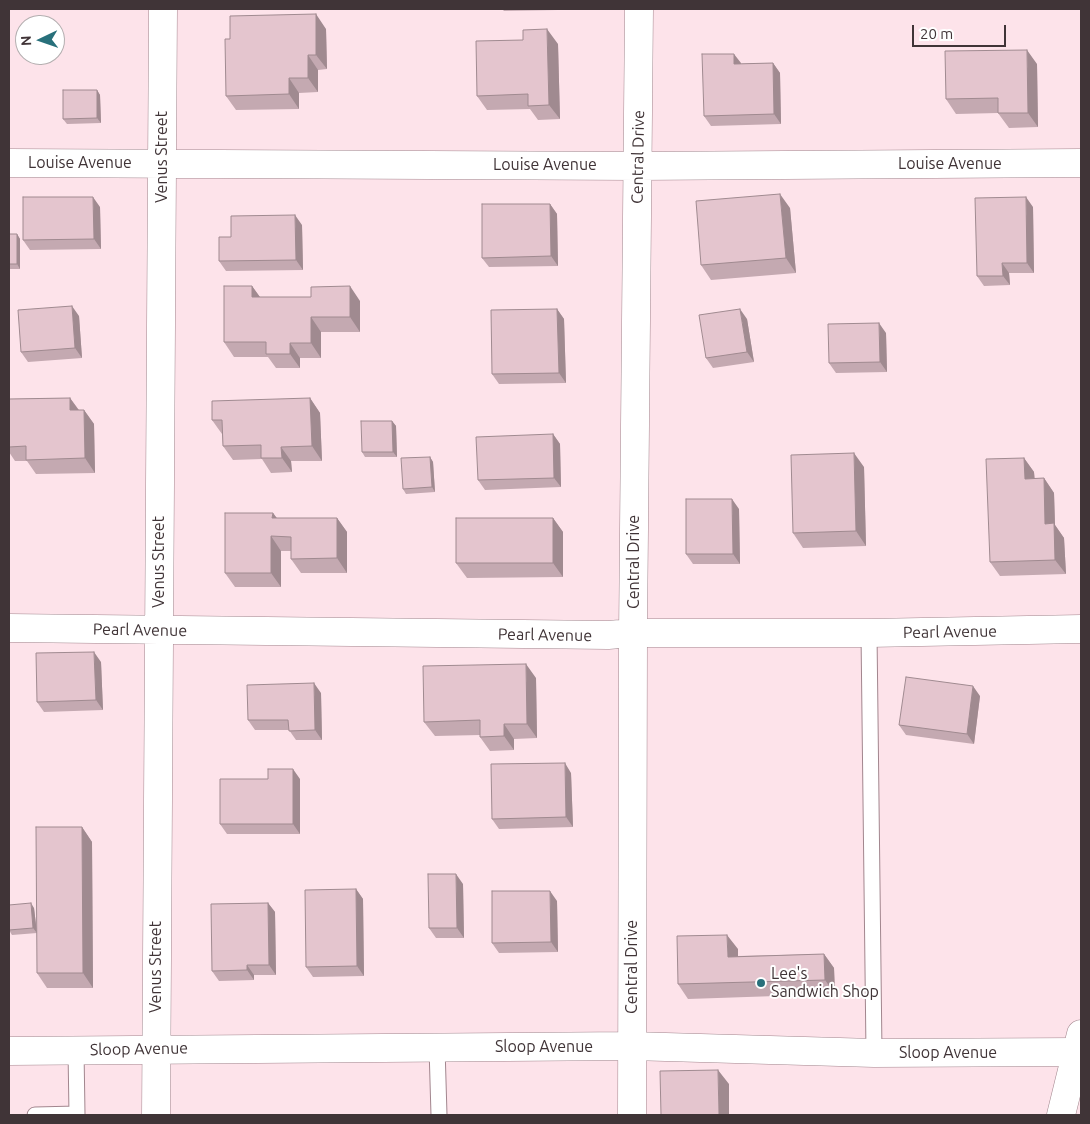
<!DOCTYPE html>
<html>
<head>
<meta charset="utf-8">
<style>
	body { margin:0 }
	#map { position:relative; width:1090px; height:1124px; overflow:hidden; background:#fde3ea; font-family:Ubuntu,sans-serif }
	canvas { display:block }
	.frame { position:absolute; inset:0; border:10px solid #403437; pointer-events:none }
	.north { position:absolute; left:15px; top:15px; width:50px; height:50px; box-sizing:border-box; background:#fff; border:1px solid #b3aeaf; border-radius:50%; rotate:267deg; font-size:14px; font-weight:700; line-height:20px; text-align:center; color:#403437 }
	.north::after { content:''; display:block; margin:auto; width:18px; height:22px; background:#28707b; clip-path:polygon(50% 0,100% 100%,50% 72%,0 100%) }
	.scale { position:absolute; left:912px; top:25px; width:94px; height:22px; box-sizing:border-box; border:2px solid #403437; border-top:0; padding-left:6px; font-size:15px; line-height:18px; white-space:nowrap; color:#403437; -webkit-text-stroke:4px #fff; paint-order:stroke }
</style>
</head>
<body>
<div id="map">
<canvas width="1090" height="1124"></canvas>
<div class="frame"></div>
<div class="north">N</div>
<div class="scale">20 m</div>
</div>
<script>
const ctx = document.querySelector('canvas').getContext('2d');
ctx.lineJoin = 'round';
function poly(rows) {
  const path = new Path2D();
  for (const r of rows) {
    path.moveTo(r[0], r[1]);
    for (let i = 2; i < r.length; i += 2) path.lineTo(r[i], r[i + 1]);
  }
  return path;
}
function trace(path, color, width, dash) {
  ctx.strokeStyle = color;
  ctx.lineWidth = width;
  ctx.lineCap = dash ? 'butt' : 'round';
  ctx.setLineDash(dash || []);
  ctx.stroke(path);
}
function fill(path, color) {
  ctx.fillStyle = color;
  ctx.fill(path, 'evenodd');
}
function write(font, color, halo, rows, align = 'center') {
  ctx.font = font + ' Ubuntu,sans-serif';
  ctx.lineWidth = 4;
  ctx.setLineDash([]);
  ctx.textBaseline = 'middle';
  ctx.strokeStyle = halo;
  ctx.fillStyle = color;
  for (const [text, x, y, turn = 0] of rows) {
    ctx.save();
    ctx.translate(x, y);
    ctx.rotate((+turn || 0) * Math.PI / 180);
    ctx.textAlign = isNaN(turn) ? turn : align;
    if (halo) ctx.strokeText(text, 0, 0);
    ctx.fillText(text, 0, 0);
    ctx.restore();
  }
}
const service = poly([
	[869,633,874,1053],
	[437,1047,439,1115],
	[76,1050,77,1114],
	[35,1115,77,1114,77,1115]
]);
const minor = poly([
	[9,163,637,166,1081,163],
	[9,628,608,635,633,633,869,633,1081,629],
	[9,1051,631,1046,874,1053,1078,1052],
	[156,1115,163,9],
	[632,1115,633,633,639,9]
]);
const secondary = poly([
	[1061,1115,1081,1034]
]);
trace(service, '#a2868e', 17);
trace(minor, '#a2868e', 29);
trace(secondary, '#a2868e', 29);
trace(service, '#fff', 15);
trace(minor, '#fff', 28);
trace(secondary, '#fff', 28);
fill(poly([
	[502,9,558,9,558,10,504,11],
	[326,29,327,69,318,70,318,92,299,93,299,109,236,110,226,96],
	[558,44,560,119,538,120,530,109,487,110,477,96],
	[773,63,780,73,781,124,711,126,704,116,741,64],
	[1037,64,1038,127,1009,128,998,113,956,114,946,99],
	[97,90,100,95,101,123,67,124,63,119],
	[550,204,557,214,558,266,489,267,482,258],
	[100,207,101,249,30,250,23,240],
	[1033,207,1034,273,1009,273,1010,285,984,286,977,276],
	[790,208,796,273,711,280,701,265],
	[302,225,303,270,226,271,219,261],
	[9,234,17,234,20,239,20,269,9,269],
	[252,286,260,297,360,301,360,332,321,332,321,358,300,358,300,368,276,368,268,357,234,357,224,342],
	[557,309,564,319,566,383,499,384,492,374],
	[79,316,82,358,28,362,21,352],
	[747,319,754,362,713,368,706,358],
	[886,333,887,372,836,373,829,363],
	[70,398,79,410,84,410,94,424,95,473,36,474,27,461,15,461,9,452,9,399],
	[310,398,320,413,322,461,291,461,292,472,271,473,262,459,233,460,223,446,222,434,212,420],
	[392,421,396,426,397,457,365,457,362,452],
	[553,434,560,444,561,487,485,490,478,480],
	[430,457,433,462,435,492,406,494,403,489],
	[1024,458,1034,472,1035,479,1044,478,1054,493,1055,525,1064,538,1066,574,1000,576,990,562],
	[864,467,866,546,803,548,793,533],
	[739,509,740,564,693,564,686,554],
	[273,513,277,518,337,518,347,532,347,573,301,573,291,559,291,551,281,551,281,587,235,587,225,573],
	[553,518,563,532,563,577,467,578,456,563],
	[101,662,103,710,44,712,37,702],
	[536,678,537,738,514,739,514,750,490,751,480,737,480,735,435,736,424,722],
	[321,693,322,740,296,740,289,730,255,730,248,720],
	[980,696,974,744,906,735,899,725],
	[571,773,573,827,499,829,492,819],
	[268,779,300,779,300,834,227,834,220,824],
	[82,827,92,842,93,988,47,988,37,973],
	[463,884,464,938,436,938,429,928],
	[356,889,363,899,364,976,313,977,306,967],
	[557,901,558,952,499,953,492,943],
	[268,903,275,912,276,975,254,975,254,980,219,981,212,971],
	[9,905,34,908,37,933,12,935,9,930],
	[738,949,738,956,824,954,834,968,835,994,688,999,678,984]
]), '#c4a9b1');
fill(poly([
	[316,14,326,29,327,69,316,55],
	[547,29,558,44,560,119,549,105],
	[1027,50,1037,64,1038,127,1028,113],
	[734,54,741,63,741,74,734,64],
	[308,55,318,70,318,92,308,78],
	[773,63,780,73,781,124,774,114],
	[289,78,299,93,299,109,289,94],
	[97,90,100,95,101,123,97,118],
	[780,194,790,208,796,273,786,258],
	[93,197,100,207,101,249,94,239],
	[1026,197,1033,207,1034,273,1027,263],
	[550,204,557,214,558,266,551,256],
	[295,215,302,225,303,270,296,260],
	[17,234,20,239,20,269,17,264],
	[1002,263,1009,273,1010,285,1003,276],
	[252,286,262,300,252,297],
	[350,286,360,301,360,332,350,317],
	[72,306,79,316,82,358,75,348],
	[557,309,564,319,566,383,559,373],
	[740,309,747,319,754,362,747,352],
	[311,317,321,332,321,358,311,343],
	[879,323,886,333,887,372,880,362],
	[290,343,300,358,300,368,290,354],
	[70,398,80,412,70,410],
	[310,398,320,413,322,461,312,446],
	[84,410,94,424,95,473,85,458],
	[392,421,396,426,397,457,393,452],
	[553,434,560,444,561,487,554,478],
	[281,447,291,461,292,472,282,458],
	[854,453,864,467,866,546,856,531],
	[430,457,433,462,435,492,432,487],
	[1024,458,1034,472,1035,494,1025,479],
	[1044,478,1054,493,1055,525,1064,538,1066,574,1055,560,1045,524],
	[732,499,739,509,740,564,733,554],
	[273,513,283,527,272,518],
	[337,518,347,532,347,573,337,558],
	[553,518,563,532,563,577,553,563],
	[271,536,281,551,281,587,271,573],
	[94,652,101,662,103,710,96,700],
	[526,664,536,678,537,738,527,724],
	[314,683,321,693,322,740,315,730],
	[973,686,980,696,974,744,967,734],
	[504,724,514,739,514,750,504,736],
	[565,763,571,773,573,827,566,817],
	[293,769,300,779,300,834,293,824],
	[82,827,92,842,93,988,83,973],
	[456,874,463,884,464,938,457,928],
	[356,889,363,899,364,976,357,966],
	[550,891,557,901,558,952,551,942],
	[31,903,34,908,37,933,33,928],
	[268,903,275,912,276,975,269,965],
	[727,935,738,949,738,971,728,957],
	[824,954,834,968,835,994,825,980],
	[247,965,254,975,254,980,247,970],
	[718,1070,729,1084,729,1115,719,1115]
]), '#a08a90');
const building = poly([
	[316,14,316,55,308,55,308,78,289,78,289,94,226,96,225,39,230,39,230,16,316,14],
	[547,29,549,105,528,106,528,94,477,96,476,41,523,40,523,30,547,29],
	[1027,50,1028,113,998,113,998,98,946,99,945,51,1027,50],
	[702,54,734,54,734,64,773,63,774,114,704,116,702,54],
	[63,90,97,90,97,118,63,119,63,90],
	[780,194,786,258,701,265,696,201,780,194],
	[23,197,93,197,94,239,23,240,23,197],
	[1026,197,1027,263,1002,263,1003,276,977,276,975,198,1026,197],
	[482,204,550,204,551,256,482,258,482,204],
	[295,215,296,260,219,261,219,237,231,237,231,216,295,215],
	[9,234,17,234,17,264,9,264,9,234],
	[224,286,252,286,252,297,311,297,311,287,350,286,350,317,311,317,311,343,290,343,290,354,266,354,266,342,224,342,224,286],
	[72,306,75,348,21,352,18,310,72,306],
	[557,309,559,373,492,374,491,310,557,309],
	[740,309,747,352,706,358,699,315,740,309],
	[879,323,880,362,829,363,828,324,879,323],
	[70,398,70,410,84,410,85,458,26,460,26,446,9,447,9,399,70,398],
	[310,398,312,446,281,447,282,458,261,458,261,445,223,446,222,420,212,420,212,401,310,398],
	[361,421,392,421,393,452,362,452,361,421],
	[553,434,554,478,478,480,476,437,553,434],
	[854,453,856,531,793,533,791,455,854,453],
	[430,457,432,487,403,489,401,458,430,457],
	[1024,458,1025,479,1044,478,1045,524,1054,523,1055,560,990,562,986,459,1024,458],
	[686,499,732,499,733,554,686,554,686,499],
	[225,513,273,513,272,518,337,518,337,558,291,559,291,537,271,536,271,573,225,573,225,513],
	[456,518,553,518,553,563,456,563,456,518],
	[94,652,96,700,37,702,36,653,94,652],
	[526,664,527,724,504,724,504,736,480,737,480,720,424,722,423,666,526,664],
	[906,677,973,686,967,734,899,725,906,677],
	[314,683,315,730,289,731,288,720,248,720,247,685,314,683],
	[565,763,566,817,492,819,491,764,565,763],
	[268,769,293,769,293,824,220,824,220,779,268,779,268,769],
	[36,827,82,827,83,973,37,973,36,827],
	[428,874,456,874,457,928,429,928,428,874],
	[356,889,357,966,306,967,305,890,356,889],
	[492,891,550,891,551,942,492,943,492,891],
	[31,903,33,928,9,930,9,905,31,903],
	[268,903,269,965,247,965,247,970,212,971,211,904,268,903],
	[727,935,728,957,824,954,825,980,678,984,677,936,727,935],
	[718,1070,719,1115,661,1115,660,1071,718,1070]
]);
fill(building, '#e4c5ce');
trace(building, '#a08a90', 1);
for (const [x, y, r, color] of [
	[761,983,5,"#28707b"]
]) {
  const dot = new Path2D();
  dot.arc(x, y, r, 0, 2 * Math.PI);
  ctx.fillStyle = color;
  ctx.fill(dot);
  trace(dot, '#fff', 2);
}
write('16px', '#403437', '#fff', [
	["Venus Street",162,157,-90],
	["Central Drive",638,157,-89],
	["Louise Avenue",80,163],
	["Louise Avenue",950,164],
	["Louise Avenue",545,165],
	["Venus Street",159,562,-90],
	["Central Drive",634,562,-90],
	["Pearl Avenue",140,630,1],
	["Pearl Avenue",950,632,-1],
	["Pearl Avenue",545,635,1],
	["Venus Street",156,967,-90],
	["Central Drive",632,967,-90],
	["Sloop Avenue",544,1047],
	["Sloop Avenue",139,1049,-1],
	["Sloop Avenue",948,1053]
]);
write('16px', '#403437', '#fff', [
	["Lee's",771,974],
	["Sandwich Shop",771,992]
], 'left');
</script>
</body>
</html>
